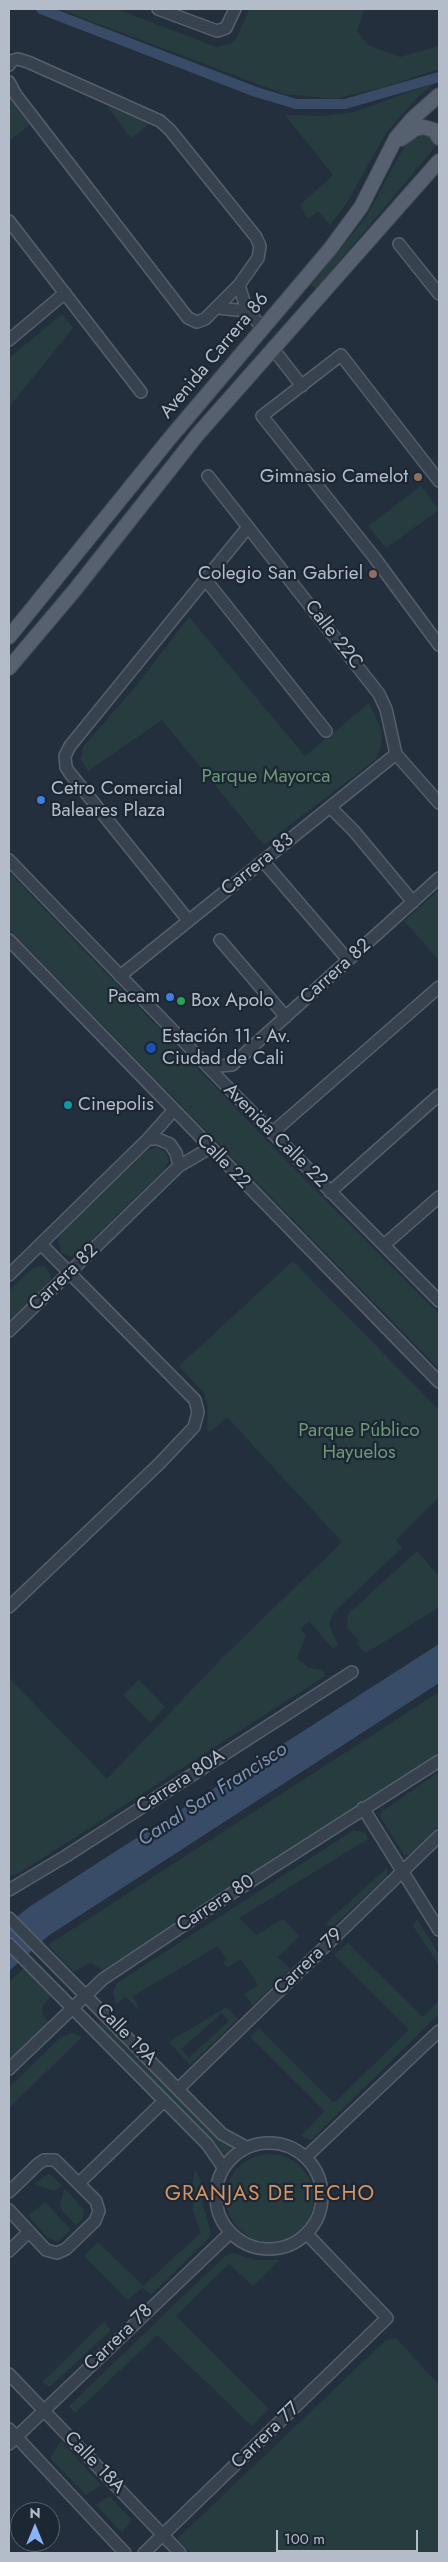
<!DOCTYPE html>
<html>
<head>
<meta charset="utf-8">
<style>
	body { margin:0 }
	#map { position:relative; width:448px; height:2562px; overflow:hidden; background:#242f3e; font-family:Jost,sans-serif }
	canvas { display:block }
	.frame { position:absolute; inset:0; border:10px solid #b4bcc9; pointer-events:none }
	.north { position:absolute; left:10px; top:2502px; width:50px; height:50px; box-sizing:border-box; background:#1d2633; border:1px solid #59626f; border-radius:50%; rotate:0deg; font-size:14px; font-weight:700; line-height:20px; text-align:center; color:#b4bcc9 }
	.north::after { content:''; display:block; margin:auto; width:18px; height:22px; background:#8ab4f8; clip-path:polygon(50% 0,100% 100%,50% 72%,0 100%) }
	.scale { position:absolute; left:276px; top:2530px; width:142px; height:22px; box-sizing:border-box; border:2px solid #b4bcc9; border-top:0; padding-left:6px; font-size:15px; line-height:18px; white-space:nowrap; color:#b4bcc9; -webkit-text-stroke:4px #1d2633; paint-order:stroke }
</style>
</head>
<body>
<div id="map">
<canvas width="448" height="2562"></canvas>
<div class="frame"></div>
<div class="north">N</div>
<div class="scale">100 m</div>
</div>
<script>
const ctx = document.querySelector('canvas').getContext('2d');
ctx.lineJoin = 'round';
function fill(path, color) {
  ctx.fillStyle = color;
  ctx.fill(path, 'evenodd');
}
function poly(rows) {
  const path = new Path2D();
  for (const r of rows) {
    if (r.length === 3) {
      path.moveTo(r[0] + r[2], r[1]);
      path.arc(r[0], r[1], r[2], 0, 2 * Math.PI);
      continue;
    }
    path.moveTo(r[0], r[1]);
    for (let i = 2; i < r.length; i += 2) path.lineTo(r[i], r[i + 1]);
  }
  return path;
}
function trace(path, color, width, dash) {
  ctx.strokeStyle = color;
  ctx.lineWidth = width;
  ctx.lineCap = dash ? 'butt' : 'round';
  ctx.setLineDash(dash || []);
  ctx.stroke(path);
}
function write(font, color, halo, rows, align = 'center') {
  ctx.font = font + ' Jost,sans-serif';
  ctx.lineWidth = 4.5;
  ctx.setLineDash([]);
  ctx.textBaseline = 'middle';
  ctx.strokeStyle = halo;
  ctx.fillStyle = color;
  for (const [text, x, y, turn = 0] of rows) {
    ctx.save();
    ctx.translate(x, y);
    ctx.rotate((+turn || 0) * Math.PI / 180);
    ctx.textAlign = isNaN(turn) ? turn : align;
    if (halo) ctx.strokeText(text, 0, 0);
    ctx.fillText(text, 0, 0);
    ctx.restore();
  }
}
fill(poly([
	[59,9,117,9,216,47,230,44,237,38,249,9,364,9,357,31,368,45,400,57,439,46,439,69,384,87,335,99,284,94],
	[434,83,415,100,386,133,348,201,330,225,318,211,308,219,300,205,333,175,285,115,323,116,354,112],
	[9,97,30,125,9,141],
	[107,106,151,123,131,138],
	[426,131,436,141,435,147,316,289,311,285,366,217,403,149,415,136],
	[62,314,73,328,9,407,9,358],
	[421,486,439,510,386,548,368,526],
	[189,617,305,756,369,703,381,729,382,737,380,750,375,760,264,845,162,720,88,771,81,760,83,747,136,686],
	[9,872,278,1152,439,1314,439,1369,9,929],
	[439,890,439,960,404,921],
	[156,1147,165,1151,169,1160,164,1170,78,1253,70,1256,62,1253,58,1241,61,1234,147,1151],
	[293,1261,439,1410,439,1497,396,1540,402,1548,335,1611,330,1620,330,1628,338,1644,333,1649,309,1621,301,1629,306,1636,297,1658,309,1668,323,1670,325,1676,21,1872,9,1876,9,1678,107,1779,222,1658,342,1542,227,1417,210,1432,207,1429,208,1407,204,1393,179,1366],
	[40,1266,45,1267,51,1275,49,1287,9,1326,9,1291,33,1268],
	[417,1551,439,1576,439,1607,366,1653,356,1644,359,1640,347,1628,348,1614],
	[139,1680,165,1707,150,1723,123,1695],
	[439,1692,439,1753,103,1970,90,1963,74,1972,48,1945],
	[439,1772,439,1826,409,1855,404,1855,381,1818,381,1812],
	[354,1830,365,1833,368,1839,239,1918,256,1935,283,1919,299,1936,278,1957,290,1969,253,2005,244,1994,258,1985,241,1959,227,1968,223,1962,227,1960,218,1946,133,1996,140,2011,126,1997,116,2004,113,1993,117,1983],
	[387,1868,387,1876,331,1928,326,1923],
	[417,1919,439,1954,439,1965,413,1926],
	[348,1943,423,2017,439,2001,439,2014,311,2140,301,2136,325,2111,250,2037,259,2028,334,2103,409,2030,334,1955],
	[25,1967,52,1995,43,2005,42,2010,43,2015,49,2023,9,2062,9,1982],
	[226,2007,238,2019,190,2065,169,2042],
	[222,2013,229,2021,189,2058,181,2049],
	[101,2021,133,2055,156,2071,233,2148,223,2157,97,2023],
	[72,2033,82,2037,9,2108,9,2087,61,2037],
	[270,2198,44],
	[195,2169,203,2184,202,2202,211,2232,209,2238,151,2295,143,2287,127,2300,84,2256,98,2242,143,2286,201,2233,193,2210,192,2186],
	[48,2174,53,2176,62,2186,54,2191,34,2184],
	[65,2188,84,2210,83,2219,76,2225,63,2212,60,2203],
	[45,2202,71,2230,57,2242,48,2238,28,2216],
	[233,2253,256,2260,279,2260,253,2286,229,2264,176,2316,269,2409,252,2426,157,2335,75,2413,69,2406,225,2256],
	[104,2322,111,2330,50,2387,42,2382],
	[396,2338,439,2385,439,2553,191,2553,177,2539,386,2340],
	[61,2441,101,2485,86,2495,50,2458],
	[109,2496,132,2520,122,2533,96,2505]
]), '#263c3f');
fill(poly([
	[439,1644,439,1683,48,1936,9,1971,9,1923,29,1907]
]), '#394c67');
trace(poly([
	[41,9,256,92,296,104,345,104,439,77]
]), '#394c67', 10);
const minor = poly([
	[158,9,217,31,226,28,235,9],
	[9,65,11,61,18,59,28,62,160,121,170,130,256,237,260,246,258,258,239,285,205,319,197,322,188,318,16,95,9,82],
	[9,221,141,392],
	[399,244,439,294],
	[239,285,247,311,263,328],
	[217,308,247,311],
	[9,340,65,293],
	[274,350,302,386],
	[208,476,379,694,386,709,396,754,439,803],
	[439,481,341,355,262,416,374,557,439,645],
	[205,579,326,731],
	[330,807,354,831,413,902],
	[9,860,238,1098,439,1301],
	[263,861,348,960],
	[188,920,69,772,66,767,65,756,70,746,248,527],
	[9,940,439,1382],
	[220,940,286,1017],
	[120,976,396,754],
	[204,1061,219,1066,232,1065,439,878],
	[272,1133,439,987],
	[148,1139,158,1139,170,1144,176,1153,179,1166],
	[330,1192,439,1095],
	[384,1245,439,1197],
	[9,1275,148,1139,173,1111],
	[9,1331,179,1166,210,1148],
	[9,1607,159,1464,194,1427,198,1412,195,1400,41,1244],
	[363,1808,439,1930],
	[9,1890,66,1856,352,1672],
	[9,1918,222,2134,246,2147],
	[9,1944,207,2144,223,2167],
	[9,2069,103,1979,223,1899,439,1761],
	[178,2089,439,1836],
	[269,2196,53],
	[306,2157,439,2031],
	[79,2183,164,2101],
	[9,2192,38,2164,44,2160,55,2160,96,2201,99,2211,95,2221,66,2249,57,2253,46,2250,9,2210],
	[9,2251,29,2232],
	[9,2374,180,2553],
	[9,2429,125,2553],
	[9,2444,230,2233],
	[144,2553,387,2318,307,2234]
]);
const major = poly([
	[401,139,415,129,423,127,434,130,439,138],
	[9,637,170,438,330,249,361,207,396,138,412,119,439,95],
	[9,668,74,591,198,434,439,161]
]);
trace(minor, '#565f6c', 14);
trace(major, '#414a57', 16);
trace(minor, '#38414e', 11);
trace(major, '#56606e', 14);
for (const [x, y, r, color] of [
	[418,477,5,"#8d6e63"],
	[373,574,5,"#8d6e63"],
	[41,800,5,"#3f7fe0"],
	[170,997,5,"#3f7fe0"],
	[181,1001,5,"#2e9e5b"],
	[151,1048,6,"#1a4fb4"],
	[68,1105,5,"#0f9aa8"]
]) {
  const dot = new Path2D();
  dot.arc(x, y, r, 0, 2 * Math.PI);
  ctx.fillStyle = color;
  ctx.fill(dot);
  trace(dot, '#1d2633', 2);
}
write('19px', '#b4bcc9', '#1d2633', [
	["Avenida Carrera 86",215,356,-50],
	["Calle 22C",333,635,52],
	["Carrera 83",258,865,-39],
	["Carrera 82",336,972,-42],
	["Avenida Calle 22",275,1136,45],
	["Calle 22",223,1162,46],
	["Carrera 82",64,1278,-44],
	["Carrera 80A",181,1782,-33],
	["Carrera 80",216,1904,-33],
	["Carrera 79",309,1962,-44],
	["Calle 19A",126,2035,46],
	["Carrera 78",119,2338,-44],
	["Carrera 77",266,2436,-44],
	["Calle 18A",94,2463,46]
]);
write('19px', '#b4bcc9', '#1d2633', [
	["Gimnasio Camelot",408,477,"right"],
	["Colegio San Gabriel",363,574,"right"],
	["Cetro Comercial",51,789],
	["Baleares Plaza",51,811],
	["Pacam",160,997,"right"],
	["Box Apolo",191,1001],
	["Estación 11 - Av.",162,1037],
	["Ciudad de Cali",162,1059],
	["Cinepolis",78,1105]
], 'left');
write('19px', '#6b9a76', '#1d2633', [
	["Parque Mayorca",266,777],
	["Parque Público",359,1431],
	["Hayuelos",359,1453]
]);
write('italic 20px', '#7c92b1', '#1d2633', [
	["Canal San Francisco",213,1795,-33]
]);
ctx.letterSpacing = '1px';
write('21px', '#d59563', '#1d2633', [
	["GRANJAS DE TECHO",270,2195]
]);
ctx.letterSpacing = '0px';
</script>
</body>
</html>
